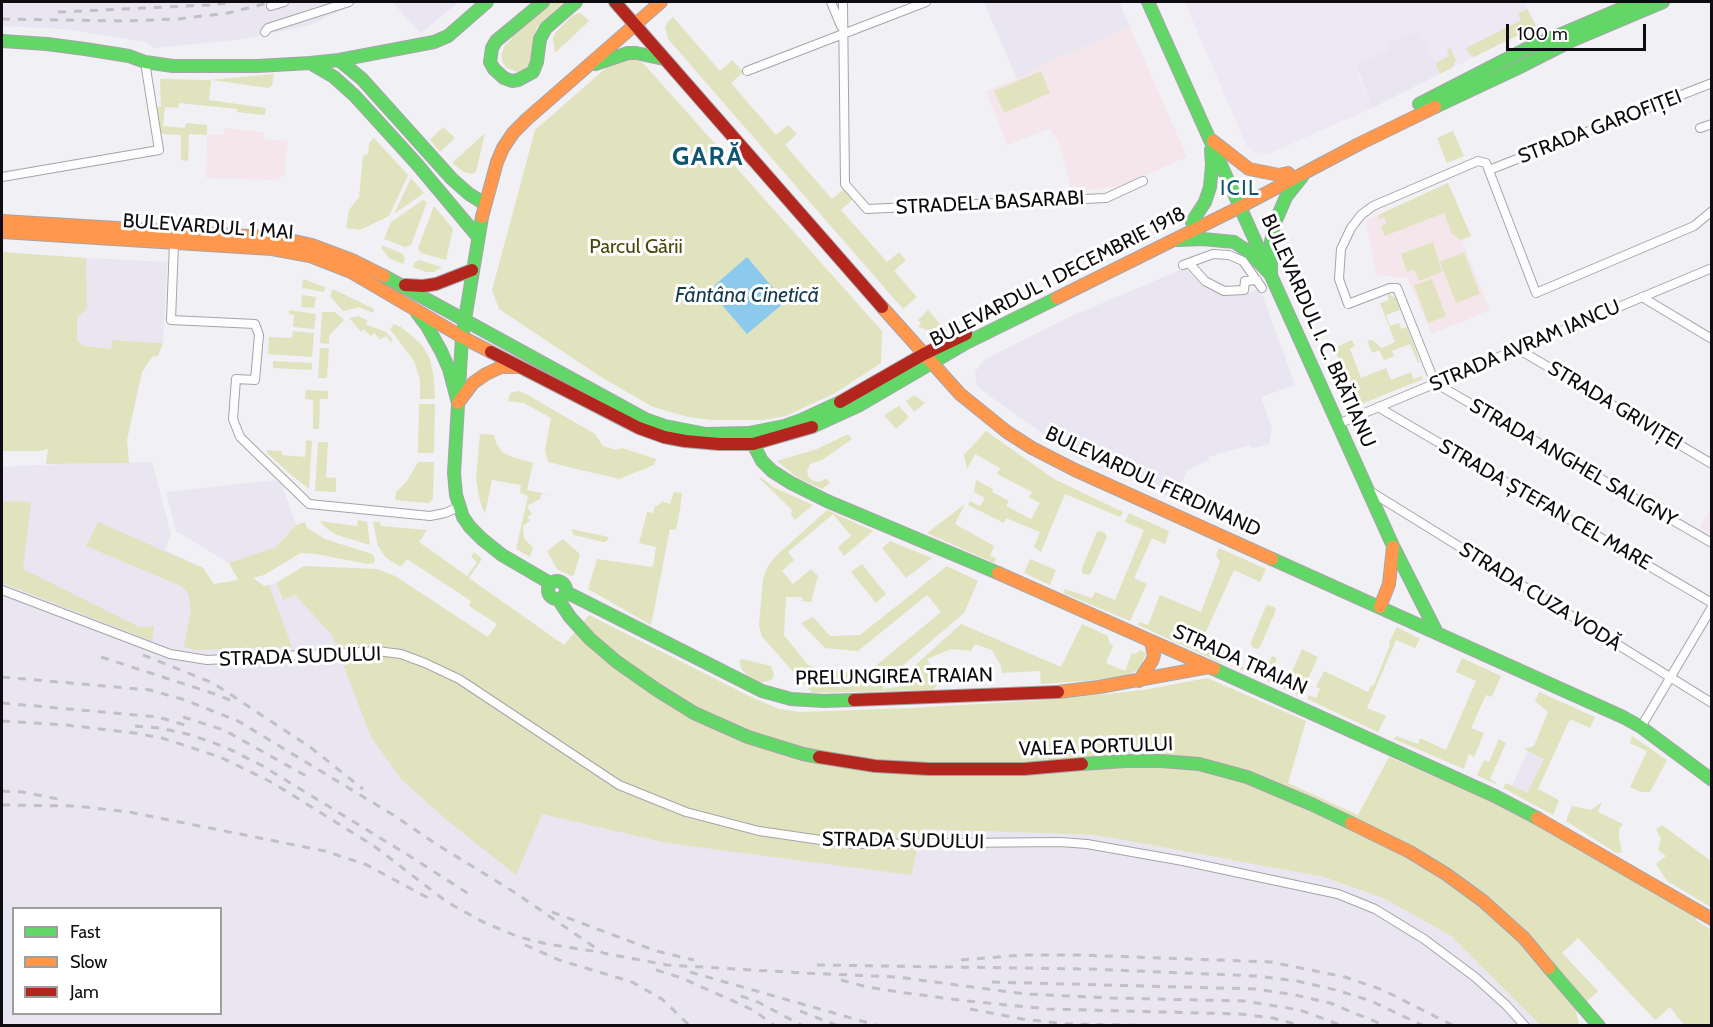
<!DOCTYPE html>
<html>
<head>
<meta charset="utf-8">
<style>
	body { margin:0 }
	#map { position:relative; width:1713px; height:1027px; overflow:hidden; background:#f1f0f5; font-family:Cabin,sans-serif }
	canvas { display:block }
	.frame { position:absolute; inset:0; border:3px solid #0e0c10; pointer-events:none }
	.legend { position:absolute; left:12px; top:907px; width:210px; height:108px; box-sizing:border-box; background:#fff; border:2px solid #9f9e9f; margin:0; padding:8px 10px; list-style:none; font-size:18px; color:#0e0c10 }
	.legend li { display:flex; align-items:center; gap:12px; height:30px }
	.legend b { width:30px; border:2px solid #9f9e9f }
	.scale { position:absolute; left:1506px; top:24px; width:140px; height:27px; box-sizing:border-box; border:3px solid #0e0c10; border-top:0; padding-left:8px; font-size:18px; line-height:21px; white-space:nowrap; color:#0e0c10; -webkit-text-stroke:4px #fff; paint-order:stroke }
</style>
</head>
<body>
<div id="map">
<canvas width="1713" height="1027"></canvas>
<div class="frame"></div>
<ul class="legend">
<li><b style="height:8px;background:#63d668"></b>Fast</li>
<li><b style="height:8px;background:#ff974d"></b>Slow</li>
<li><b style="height:8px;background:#b3261e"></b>Jam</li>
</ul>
<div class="scale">100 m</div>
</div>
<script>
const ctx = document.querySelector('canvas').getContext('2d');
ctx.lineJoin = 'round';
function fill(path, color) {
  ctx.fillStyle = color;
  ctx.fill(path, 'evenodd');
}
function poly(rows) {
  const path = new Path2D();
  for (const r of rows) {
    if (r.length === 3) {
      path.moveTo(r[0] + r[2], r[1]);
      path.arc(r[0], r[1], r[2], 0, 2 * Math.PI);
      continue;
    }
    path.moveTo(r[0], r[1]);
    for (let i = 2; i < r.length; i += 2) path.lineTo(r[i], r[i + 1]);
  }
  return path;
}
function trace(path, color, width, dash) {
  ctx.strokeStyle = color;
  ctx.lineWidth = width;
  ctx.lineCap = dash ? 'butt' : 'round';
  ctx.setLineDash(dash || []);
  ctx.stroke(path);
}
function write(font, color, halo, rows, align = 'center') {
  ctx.font = font + ' Cabin,sans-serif';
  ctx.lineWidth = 6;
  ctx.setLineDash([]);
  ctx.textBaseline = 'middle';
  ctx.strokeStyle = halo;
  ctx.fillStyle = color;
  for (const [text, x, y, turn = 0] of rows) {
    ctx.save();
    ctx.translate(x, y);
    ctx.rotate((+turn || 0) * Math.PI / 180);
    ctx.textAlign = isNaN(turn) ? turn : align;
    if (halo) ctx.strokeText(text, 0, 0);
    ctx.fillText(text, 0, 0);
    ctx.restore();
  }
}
fill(poly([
	[1181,2,1524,2,1536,26,1440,74,1419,30,1388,44,1390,50,1358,74,1372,108,1268,154,1256,152,1247,147,1185,3]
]), '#eee7f4');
fill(poly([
	[2,2,358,2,310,25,243,39,154,48,146,42,63,29,2,26],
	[392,2,459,2,421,33],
	[984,2,1119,2,1130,27,1031,70,1032,73,1017,79],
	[1419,30,1440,74,1372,108,1357,66,1389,50,1388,44],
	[86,258,167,262,163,343,112,340,111,349,83,346,77,341,77,318,87,307],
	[1185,268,1202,285,1220,293,1232,295,1247,293,1260,289,1295,385,1261,397,1272,429,1269,444,1252,448,1250,445,1208,457,1209,460,1188,470,1173,499,1076,457,977,387,975,372,985,359,1067,318],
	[152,462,171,534,165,550,203,568,214,584,252,578,264,586,276,583,282,599,295,595,318,619,922,829,1096,835,1324,877,1383,898,1451,936,1540,1025,2,1026,2,467,35,465],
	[14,908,220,908,220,1014,14,1014],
	[275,480,281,483,296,525,276,547,229,563,176,531,166,492],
	[1528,751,1544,758,1527,793,1512,786]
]), '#e9e5f1');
fill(poly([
	[1130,27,1187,157,1120,186,1072,192,1058,140,1049,129,1007,145,986,91,1031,73,1031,70],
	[224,128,264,132,263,139,287,141,285,174,277,180,206,178,207,135,223,135],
	[1448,183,1471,236,1462,241,1490,310,1432,334,1407,278,1376,275,1366,221],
	[1711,508,1711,534,1700,527]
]), '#f5e6eb');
fill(poly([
	[550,2,564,2,537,27,535,33,532,57,529,65,525,68,517,72,507,68,503,63,501,56,505,45,512,39,511,36],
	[1527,9,1536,26,1474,57,1469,54,1466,48,1521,20,1518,13],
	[579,13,583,15,589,21,555,53,553,38,556,32,572,16],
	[673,17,720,71,732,60,743,72,731,83,776,135,788,125,797,134,785,145,832,199,844,189,853,199,841,210,887,262,899,252,906,260,894,271,917,297,903,309,668,39,665,27,667,23],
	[1450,48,1456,60,1453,67,1440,74,1435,63,1449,56,1447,50],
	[631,58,643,63,882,331,881,363,835,393,786,416,762,420,712,420,688,417,653,407,601,377,499,309,492,290,535,130,614,61],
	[1041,71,1050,93,1004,113,994,91],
	[274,74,272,86,270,86,269,88,211,80,209,100,266,108,265,115,237,112,237,109,179,103,178,108,165,107,163,126,185,128,186,123,207,125,207,135,189,134,188,161,181,160,181,135,160,134,156,107,161,107,160,79,208,80],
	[443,127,455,138,440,152,430,140],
	[1453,131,1464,156,1447,163,1437,138],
	[485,133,476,172,472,174,464,172,452,163],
	[374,138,408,175,389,216,360,230,346,228,349,210,359,197,363,156,368,154,369,143],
	[411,178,424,193,394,214],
	[1448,183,1471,236,1461,240,1452,234,1444,213,1385,236,1381,226,1387,223,1384,217,1379,219,1378,215],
	[423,200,427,202,411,245,405,247,384,239,391,222],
	[434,206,453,229,446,260,421,253,418,248],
	[1433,242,1442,272,1419,281,1414,269,1407,272,1401,254],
	[382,245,403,254,405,259,403,264,389,258,382,249],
	[2,252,86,258,87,308,77,318,77,340,83,346,111,349,112,340,163,343,158,356,152,357,142,372,127,440,129,463,46,464,48,449,39,451,2,451],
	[1464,252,1480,294,1456,303,1440,262],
	[419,260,442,267,434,272,426,272,413,267,415,262],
	[303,279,325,287,324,292,302,288],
	[1432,279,1446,316,1428,323,1414,285],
	[333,289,374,309,373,313,359,307,343,311,330,296],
	[1387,293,1396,298,1400,310,1386,315,1390,326,1399,323,1401,329,1407,327,1420,362,1418,363,1410,344,1392,351,1394,356,1384,360,1379,350,1372,353,1367,341,1372,340,1382,348,1395,342,1380,303,1389,300],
	[302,295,316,297,314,308,301,307],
	[289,310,316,314,314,329,293,327,294,315,289,314],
	[928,310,941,325,934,332,918,327,921,323,918,320],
	[322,312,335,312,344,320,329,336,329,344,320,343],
	[359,316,368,321,365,324,386,332,393,340,391,342,386,336,380,340,375,333,370,336,364,329,361,332,349,318],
	[394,324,401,327,422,345,430,359,434,378,435,399,420,399,420,379,414,361,390,329],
	[293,331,314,333,312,357,268,354,269,337,292,338],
	[1352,340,1355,346,1350,349,1361,378,1386,368,1391,380,1411,372,1413,379,1422,376,1423,379,1359,405,1334,348],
	[320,348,329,348,327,378,318,378],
	[273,361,312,363,312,370,273,368],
	[306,390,328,391,328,399,320,399,319,429,313,429,313,400,305,399],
	[518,391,526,394,595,434,603,446,616,450,622,448,656,459,654,465,619,479,548,462,545,451,551,418,524,403,508,401,510,393],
	[914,395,925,403,914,412,906,401],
	[419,404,435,404,434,453,418,453],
	[899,406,909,417,896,429,884,415],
	[986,431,1054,479,1123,512,1120,517,1065,494,1041,552,1034,547,1040,532,1006,518,1004,523,968,505,970,501,980,506,985,498,974,492,976,480,993,489,992,492,1009,501,1006,506,1031,519,1040,503,1029,497,1032,492,997,474,1000,468,975,454,967,469,964,455],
	[480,434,494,435,496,443,502,452,512,457,533,463,527,490,550,495,541,494,540,499,527,506,532,515,529,515,528,519,531,520,523,526,524,538,533,548,530,557,516,549,528,496,520,493,521,485,492,480,485,514,480,501,476,479],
	[848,434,852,439,822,460,810,464,807,471,808,476,813,481,820,482,826,478,830,483,822,489,798,478,777,461,817,449],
	[306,440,312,441,309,489,290,474,267,453,267,450,282,451,282,455,305,457],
	[318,442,328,442,326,477,336,478,336,492,315,491],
	[418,462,434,462,433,498,430,502,427,503,395,500,396,492,407,481],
	[760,477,775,488,813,505,795,520,791,515,792,510,759,478],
	[674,492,682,493,680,509,676,530,670,529,651,625,588,589,597,559,653,567,656,547,639,543,647,512,653,513,655,505,657,506,661,503,661,501,670,504],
	[2,501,31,502,23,569,139,627,154,626,152,641,2,583],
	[965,504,955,524,994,546,990,556,996,558,994,563,927,533],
	[827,510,873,531,844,556,838,547,851,536,833,514,788,552,794,560,782,571,793,584,811,569,818,576,811,602,802,601,802,597,786,597,784,635,808,665,823,670,857,673,872,669,941,612,927,595,858,651,825,648,801,623,813,617,830,636,860,635,947,566,978,581,964,613,894,673,883,678,883,689,905,686,910,670,961,624,1061,667,1082,624,1108,636,1109,642,1113,646,1106,663,1125,671,1132,653,1135,654,1140,650,1146,653,1140,669,1125,676,1086,681,1041,684,1040,671,1002,673,1001,666,992,650,975,644,971,651,951,649,927,659,939,683,933,690,812,693,766,641,762,637,759,625,763,579,768,566,776,556],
	[1129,513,1169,531,1165,544,1152,538,1134,578,1147,584,1130,621,1063,593,1065,589,1092,598,1095,592,1115,600,1144,530,1125,522],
	[358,520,367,522,370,545,337,535,326,528,320,521,357,526],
	[98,522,203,568,214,584,238,580,229,563,276,547,296,525,305,522,307,528,325,539,372,554,375,558,374,563,368,564,316,554,301,553,264,575,253,578,264,586,269,585,292,647,196,650,184,647,191,609,188,593,181,586,86,546],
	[373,522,380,522,381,526,427,530,419,542,467,576,477,562,471,557,474,552,482,559,469,578,564,645,589,615,749,696,779,709,800,712,911,708,1046,700,1144,690,1207,678,1306,721,1288,783,1358,815,1389,757,1504,807,1567,841,1697,918,1696,920,1711,930,1711,1025,1684,1025,1670,1007,1655,1020,1578,938,1562,953,1598,991,1576,1012,1579,1025,1540,1025,1451,936,1383,898,1324,877,1096,835,922,829,911,875,667,843,542,814,516,875,448,821,401,779,371,737,332,635,295,595,283,600,276,583,304,566,377,569,395,576,488,637,497,624,469,606,471,601,407,559,401,567,386,558,378,546],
	[571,529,609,537,606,542,603,542,574,535],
	[1100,531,1105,533,1107,537,1091,573,1088,575,1082,573,1082,568,1097,532],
	[563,539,580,554,574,575,571,576,557,569,547,551],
	[890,541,932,558,906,578,882,548],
	[1219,548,1266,569,1260,582,1234,570,1204,636,1223,645,1222,650,1225,652,1221,663,1138,625,1139,622,1148,625,1160,595,1201,612,1220,562,1216,555],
	[1030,559,1056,570,1050,585,1024,573],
	[862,564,886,594,876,603,851,572],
	[1269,605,1274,607,1276,610,1260,647,1257,649,1252,647,1251,642,1266,606],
	[1397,627,1420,639,1415,648,1396,640,1367,708,1386,716,1378,732,1307,699,1309,695,1316,698,1320,689,1316,687,1324,671,1368,692,1371,686,1374,685,1390,645,1389,642],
	[1302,649,1318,657,1300,696,1233,666,1234,664,1253,670,1255,668,1265,672,1272,656,1277,658,1272,670,1289,678],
	[1462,658,1501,676,1492,697,1486,695,1471,728,1484,733,1474,757,1469,754,1464,769,1394,739,1396,736,1418,744,1420,738,1446,750,1476,681,1456,672],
	[742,659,771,666,774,675,772,680,760,683,748,676,742,670,739,661],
	[1539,692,1595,717,1590,728,1570,719,1538,789,1557,799,1559,801,1553,815,1503,788,1506,783,1527,793,1544,759,1524,749,1534,746,1548,712,1535,701],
	[1632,736,1667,760,1650,792,1641,792,1630,787,1647,751,1630,743],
	[1499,739,1506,743,1490,779,1496,783,1495,784,1477,775,1484,760,1489,762],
	[1602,802,1598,812,1623,824,1619,829,1619,837,1622,852,1616,853,1566,821,1572,806,1591,810],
	[1662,825,1711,861,1711,907,1667,881,1656,864,1666,856,1658,850,1661,839,1656,829]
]), '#e0e3be');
fill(poly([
	[747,257,785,302,747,334,709,290]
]), '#8bcaec');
const street = poly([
	[831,2,841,26],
	[843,2,845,184,867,209,1106,198,1143,181],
	[271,6,284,2],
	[265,32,268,28,349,2],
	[747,71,926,2],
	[1700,128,1712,124],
	[1489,170,1712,83],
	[2,177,159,150,145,62],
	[174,243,171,320,255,324,259,335,255,380,236,379,233,419,240,437,309,504,430,516,445,513,459,507],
	[1189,263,1205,281,1224,291,1244,290,1245,281,1257,280],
	[1183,265,1213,254,1229,255,1243,261,1262,288],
	[1642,297,1712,339],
	[1518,349,1712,464],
	[1435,383,1397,288,1390,288,1348,304,1339,279,1341,249,1351,228,1361,215,1373,206,1478,161,1486,163,1536,293,1694,226,1712,211],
	[1435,383,1712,543],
	[1378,407,1712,603],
	[1338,424,1712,268],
	[1368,490,1712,703],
	[2,590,170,654,207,660,377,651,401,654,425,663,459,679,619,785,686,812,759,831,848,844,1060,842,1087,844,1183,861,1338,894,1375,909,1424,939,1475,977,1506,1005,1525,1026],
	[1641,727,1712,607]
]);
const fast = poly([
	[543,2,496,41,492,48,490,62,494,69,504,78,512,81,518,80,533,72,537,62,540,39,546,28,576,2],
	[1148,2,1240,207],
	[2,41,47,44,85,49,129,56,145,62,173,66,257,66,310,63,339,60,434,42,448,36,487,2],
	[339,60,362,79,452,179,469,194,485,204],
	[310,63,334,77,355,96,416,163,478,237],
	[595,64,628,53,636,53,664,59],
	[1419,104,1526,49,1637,2],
	[1435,107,1516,69,1573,40,1663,2],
	[1240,207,1393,546,1436,631],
	[482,217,462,337,454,473,456,495,463,517,470,527,482,539,502,555,550,583],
	[1192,222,1205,202,1210,187,1212,165,1211,150],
	[1178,240,1203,239,1234,242,1249,252,1271,275],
	[1271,275,1271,242,1274,225,1286,197,1302,177],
	[384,276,645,419,665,426,706,434,749,433,784,426,801,420,840,402],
	[417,313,427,326,441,351,449,369,458,403],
	[812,427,858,406,966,343,1057,298],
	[753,444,762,461,772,471,791,483,827,501,998,573],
	[1272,559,1623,717,1641,727,1712,780],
	[557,590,9],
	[566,592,762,691,791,699,824,701,854,700],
	[558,599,570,617,590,639,617,662,657,690,694,713,748,737,803,754,819,757],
	[1214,669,1495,796,1537,818],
	[1082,764,1125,761,1161,761,1199,764,1247,777,1311,804,1351,823],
	[1549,968,1599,1026]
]);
const slow = poly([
	[1213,141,1249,169,1279,175,1288,173],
	[482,217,497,162,503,148,513,133,527,119,661,2],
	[2,221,265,237,294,241,312,245,352,260,384,276],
	[2,232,272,249,310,256,351,272,462,337,491,352],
	[1057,298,1240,207,1359,144,1435,107],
	[882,307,960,394,1007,432,1032,448,1075,470,1272,559],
	[458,403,473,383,486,374,501,367,517,367],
	[998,573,1214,669],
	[1380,607,1389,584,1393,547],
	[1139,681,1152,661,1154,655,1151,642],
	[1058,692,1099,687,1209,667],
	[1537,818,1712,919],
	[1351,823,1410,852,1446,874,1483,901,1524,938,1549,968]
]);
const jam = poly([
	[615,2,882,307],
	[405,285,423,286,436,284,472,270],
	[491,352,639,428,664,437,685,441,719,444,753,444,812,427],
	[840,402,924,354,966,334],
	[854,700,1058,692],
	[819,757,875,766,929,769,1024,769,1082,764]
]);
trace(street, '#a5a4a8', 10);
trace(fast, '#a5a4a8', 14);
trace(slow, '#a5a4a8', 14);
trace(jam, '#a5a4a8', 14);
trace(street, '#fdfdfe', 8);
trace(fast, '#63d668', 12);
trace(slow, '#ff974d', 12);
trace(jam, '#b3261e', 12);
trace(poly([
	[58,12,210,5,233,2],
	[2,19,125,21,177,19,228,13,272,2],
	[143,655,213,683,310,747,363,789],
	[101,657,215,694,230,700],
	[2,677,150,690,185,700,238,721,395,816,436,844,514,892,603,953,667,965,804,973,897,977,1025,994,1111,998,1244,1001,1300,1010,1343,1026],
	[2,703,158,717,192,727],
	[183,717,224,730,308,777],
	[2,721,66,725,134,733,162,738,220,757,273,783,374,846,447,902,485,923,519,937,547,944,599,952],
	[135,726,160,728,191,735,225,747,261,765,408,855,472,896],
	[2,791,22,792,58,799],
	[2,805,76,806,129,812,325,851,367,865,430,899],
	[552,912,656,951,694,960],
	[525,945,559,960,632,982,662,999,690,1026],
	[961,960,1022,955,1079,955,1271,962,1345,977,1383,990,1454,1026],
	[817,965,1088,969,1256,976,1297,981,1336,990,1371,1001,1424,1026],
	[656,970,682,978,753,1010,775,1026],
	[690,972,879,1026],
	[841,980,867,987,906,993,967,1001,1048,1009,1240,1014,1273,1018,1302,1026],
	[992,982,1256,989,1295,995,1330,1003,1386,1026],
	[741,996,758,1002,803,1026],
	[970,1009,1022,1019,1067,1024,1174,1026],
	[800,1011,838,1026]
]), '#c1c0c2', 3, [8, 8]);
write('20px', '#0e0c10', '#fff', [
	["STRADA GAROFIȚEI",1600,127,-21],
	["STRADELA BASARABI",990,203,-3],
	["BULEVARDUL 1 MAI",208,227,4],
	["BULEVARDUL 1 DECEMBRIE 1918",1058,277,-27],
	["BULEVARDUL I. C. BRĂTIANU",1318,331,66],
	["STRADA AVRAM IANCU",1525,346,-23],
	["STRADA GRIVIȚEI",1615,406,31],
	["STRADA ANGHEL SALIGNY",1573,463,30],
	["BULEVARDUL FERDINAND",1153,482,25],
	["STRADA ȘTEFAN CEL MARE",1545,505,30],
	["STRADA CUZA VODĂ",1540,597,32],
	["STRADA SUDULUI",300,657,-2],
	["STRADA TRAIAN",1240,660,24],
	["PRELUNGIREA TRAIAN",894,677,-1],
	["VALEA PORTULUI",1096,747,-2],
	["STRADA SUDULUI",903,841,1]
]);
write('20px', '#464905', '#fff', [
	["Parcul Gării",636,247]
]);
ctx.letterSpacing = '1.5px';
write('21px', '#0e5572', '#fff', [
	["ICIL",1240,189]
]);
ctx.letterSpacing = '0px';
write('italic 21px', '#153c50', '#fff', [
	["Fântâna Cinetică",747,296]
]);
ctx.letterSpacing = '1.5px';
write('bold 26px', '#0e5572', '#fff', [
	["GARĂ",708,157]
]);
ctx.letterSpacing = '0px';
</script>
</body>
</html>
